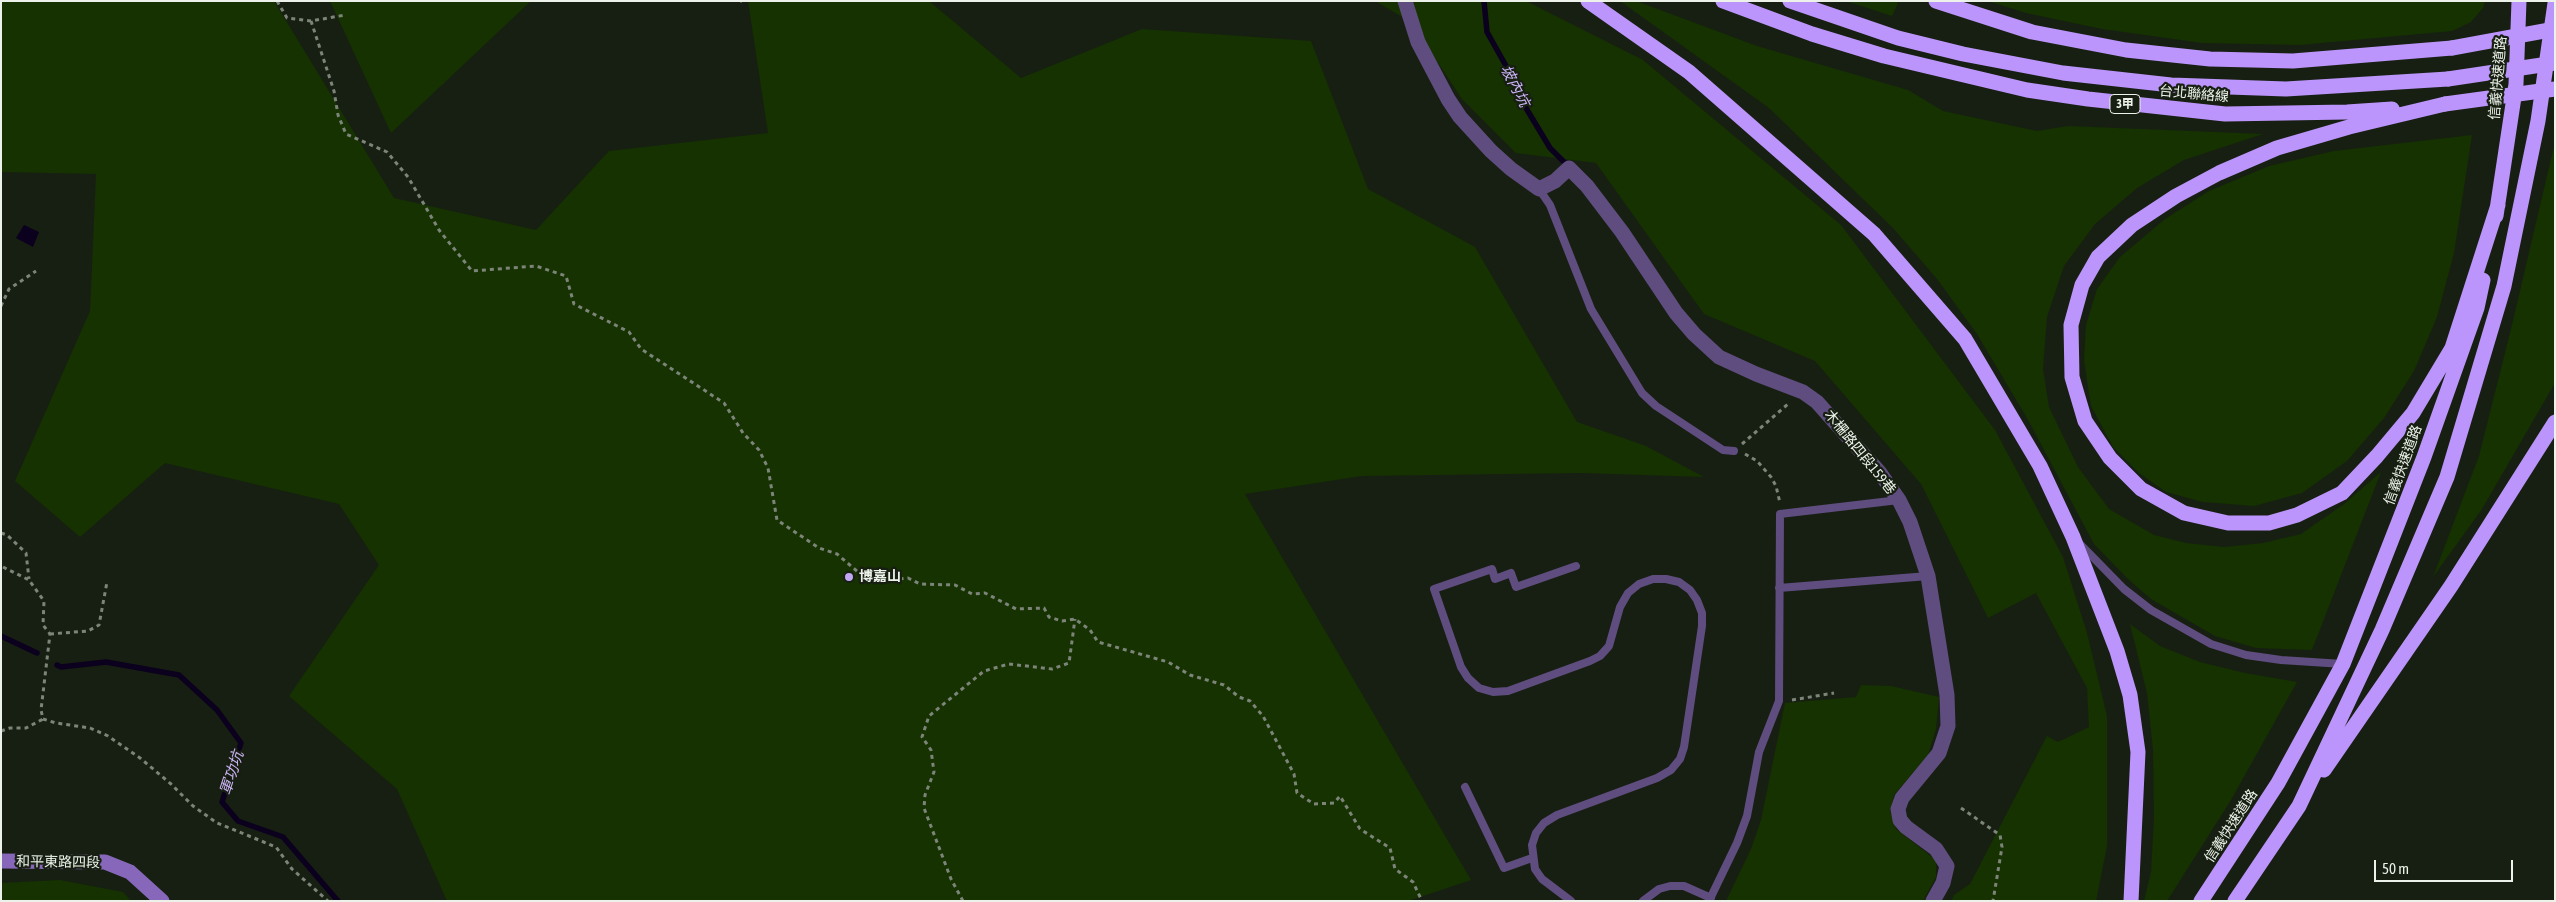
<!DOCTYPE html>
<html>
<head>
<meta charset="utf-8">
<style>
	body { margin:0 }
	#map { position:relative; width:2556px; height:902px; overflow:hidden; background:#171f12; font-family:"Asap Condensed",sans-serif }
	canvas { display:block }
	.frame { position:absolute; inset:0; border:2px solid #ecf2e9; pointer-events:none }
	.scale { position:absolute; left:2374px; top:860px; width:139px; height:22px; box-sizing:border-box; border:2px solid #ecf2e9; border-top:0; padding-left:6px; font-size:15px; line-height:18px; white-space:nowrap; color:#ecf2e9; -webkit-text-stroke:4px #171f12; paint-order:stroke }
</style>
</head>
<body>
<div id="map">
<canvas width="2556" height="902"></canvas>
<div class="frame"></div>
<div class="scale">50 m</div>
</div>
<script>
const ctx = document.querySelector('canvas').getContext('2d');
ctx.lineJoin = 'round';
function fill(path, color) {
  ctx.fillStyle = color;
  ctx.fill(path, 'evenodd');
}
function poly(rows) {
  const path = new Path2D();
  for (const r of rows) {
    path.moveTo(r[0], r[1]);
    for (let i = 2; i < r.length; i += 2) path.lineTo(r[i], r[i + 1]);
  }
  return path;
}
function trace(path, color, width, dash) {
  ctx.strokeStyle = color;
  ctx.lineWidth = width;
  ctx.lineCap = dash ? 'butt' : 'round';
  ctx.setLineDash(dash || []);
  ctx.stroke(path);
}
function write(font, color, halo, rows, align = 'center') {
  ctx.font = font + ' "Asap Condensed","Noto Sans TC",sans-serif';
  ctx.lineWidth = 4.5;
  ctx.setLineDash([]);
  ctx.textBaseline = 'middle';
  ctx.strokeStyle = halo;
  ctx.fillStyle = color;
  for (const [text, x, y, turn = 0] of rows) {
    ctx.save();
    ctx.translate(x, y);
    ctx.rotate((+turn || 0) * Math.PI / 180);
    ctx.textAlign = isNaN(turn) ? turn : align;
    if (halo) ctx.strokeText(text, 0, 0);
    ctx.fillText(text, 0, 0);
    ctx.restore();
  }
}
fill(poly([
	[1,1,274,1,394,198,536,230,609,151,768,133,748,1,929,1,1021,78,1142,29,1311,41,1368,189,1475,247,1577,422,1646,446,1704,477,1582,473,1362,476,1245,494,1471,880,1408,901,447,901,397,789,289,696,379,565,339,504,165,463,80,537,15,481,90,311,96,174,1,172],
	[330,1,531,1,391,133],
	[1375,1,1526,1,1643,60,1841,225,1995,430,2063,557,2087,633,2107,716,2107,846,2096,901,1951,901,1954,895,1970,884,2047,736,2058,742,2089,727,2087,688,2036,593,1988,618,1921,484,1815,361,1704,314,1596,163,1516,153,1462,99,1411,22],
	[1620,1,1636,1,1757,46,1908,90,1943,111,2037,131,2068,126,2263,134,2184,160,2137,188,2095,224,2064,266,2047,317,2043,369,2049,407,2078,467,2109,509,2154,535,2186,543,2224,547,2263,543,2301,534,2344,504,2381,472,2312,650,2256,648,2215,636,2151,599,2127,578,2094,544,2027,418,1977,334,1937,279,1893,228,1769,108],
	[1846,1,1895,1,1898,3,1892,16],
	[1988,1,2485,1,2483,8,2471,22,2452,31,2300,45,2202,43,2102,29,2026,13],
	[2472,135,2454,253,2437,317,2414,371,2384,418,2347,461,2302,493,2254,506,2203,502,2166,492,2139,473,2113,447,2091,406,2084,360,2086,325,2097,289,2120,257,2165,219,2209,191,2269,166,2334,151],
	[2555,142,2555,383,2482,509,2433,577,2479,456,2511,329],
	[2130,624,2160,646,2200,662,2245,673,2297,682,2231,800,2167,901,2144,901,2151,872,2154,819,2153,750,2147,693],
	[1861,685,1891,686,1939,697,1936,729,1928,755,1894,795,1890,811,1896,829,1936,860,1936,877,1923,901,1726,901,1751,849,1761,820,1785,703,1856,697],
	[60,880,123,892,131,901,1,901,1,883]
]), '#153200');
fill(poly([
	[24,225,39,232,33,247,16,238]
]), '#0b001e');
trace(poly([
	[1484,1,1487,32,1510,73,1523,103,1550,148,1565,163],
	[1,636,37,653],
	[57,665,61,667,106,662,179,675,217,710,241,743,222,802,238,821,283,837,338,901]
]), '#0b001e', 5.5);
trace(poly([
	[277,1,287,18,311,21,345,15],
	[740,2,741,1],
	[311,21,334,91,338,115,346,134,387,152,408,177,439,230,472,271,536,266,566,276,574,304,629,332,641,349,724,403,743,433,759,450,768,468,777,520,819,548,837,554,858,572,891,580,908,578,920,584,955,585,972,594,985,593,1016,609,1044,608,1049,617,1062,621,1075,619,1090,630,1098,642,1168,662,1190,675,1224,685,1239,697,1250,701,1263,716,1294,774,1297,793,1314,804,1334,803,1340,796,1360,829,1390,848,1395,869,1413,882,1422,901],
	[1,306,9,289,36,271],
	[1742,444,1788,404],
	[1745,454,1757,461,1771,477,1776,486,1780,503],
	[1,533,7,535,26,553,29,579],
	[3,567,29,580,44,601,43,625,50,634,41,710,43,719,56,723,90,728,108,736,140,758,171,784,193,806,217,823,276,847,292,869,328,901],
	[50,634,88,631,99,625,107,582],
	[1792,700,1834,693],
	[1,731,10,728,26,728,43,719],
	[1961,808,2000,835,2002,847,1993,901],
	[963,901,951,879,924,808,925,795,934,772,931,750,922,737,929,716,984,671,1009,664,1052,669,1069,663,1075,619]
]), '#7d8479', 3, [4, 4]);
trace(poly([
	[1539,189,1550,205,1591,309,1642,393,1656,406,1723,450,1734,451],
	[2080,544,2124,589,2151,610,2211,644,2246,655,2281,660,2343,664],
	[1779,588,1928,576],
	[1465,787,1504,868,1532,858],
	[1571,901,1542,879,1535,869,1532,845,1536,833,1544,823,1557,815,1657,778,1671,770,1680,759,1684,747,1702,626,1702,613,1697,600,1690,590,1679,582,1666,579,1653,579,1639,584,1628,593,1620,607,1609,646,1600,656,1590,661,1508,691,1493,692,1479,688,1468,678,1461,667,1434,589,1492,569,1495,579,1511,573,1516,587,1576,566],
	[1643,901,1659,889,1670,886,1684,886,1711,898],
	[1709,901,1737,843,1747,816,1759,752,1779,701,1780,514,1899,500]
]), '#5f4d7f', 8);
trace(poly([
	[1405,1,1418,42,1448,99,1460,117,1491,151,1511,169,1539,189,1555,181,1569,168,1587,186,1622,232,1676,313,1694,334,1719,357,1756,374,1803,392,1817,402,1880,473,1899,500,1910,522,1928,576,1947,695,1948,726,1939,753,1902,798,1898,809,1900,820,1906,827,1936,849,1947,866,1943,883,1933,901]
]), '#5f4d7f', 15);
trace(poly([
	[1,861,105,862,130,872,162,901]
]), '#8667b9', 15);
trace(poly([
	[1588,1,1689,72,1874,234,1965,339,2040,466,2073,537,2117,651,2130,695,2138,752,2131,901],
	[1723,1,1812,34,1884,56,2027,90,2088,99,2225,114,2347,112,2392,109],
	[1790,1,1898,38,1963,54,2063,73,2171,85,2286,89,2448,79],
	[1936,1,2032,32,2126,50,2210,59,2293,61,2452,48],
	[2445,104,2349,127,2277,148,2219,173,2176,196,2132,225,2098,257,2082,285,2071,325,2072,377,2085,421,2110,458,2141,489,2184,513,2228,523,2269,523,2297,515,2342,493,2377,456,2413,413,2452,348,2498,205],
	[2496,216,2516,84,2519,1],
	[2324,770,2451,586,2555,422],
	[2201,901,2278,783,2343,664,2424,457,2477,308,2483,280],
	[2235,901,2299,806,2382,630,2447,477,2504,286,2538,121,2555,3]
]), '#bb95fb', 15);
trace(poly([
	[2452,48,2555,29],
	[2448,79,2555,63],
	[2445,104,2555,89]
]), '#bb95fb', 15);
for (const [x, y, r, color] of [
	[849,577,5,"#c2a8f2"]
]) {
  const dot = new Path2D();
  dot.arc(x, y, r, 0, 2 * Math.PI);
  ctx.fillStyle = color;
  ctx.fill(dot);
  trace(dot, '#171f12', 2);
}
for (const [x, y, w] of [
	[2125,104,30]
]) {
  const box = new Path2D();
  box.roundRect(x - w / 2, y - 9.5, w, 19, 4);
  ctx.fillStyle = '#171f12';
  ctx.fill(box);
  trace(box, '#ecf2e9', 1);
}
write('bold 12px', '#ecf2e9', null, [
	["3甲",2125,104]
]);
write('14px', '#ecf2e9', '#171f12', [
	["信義快速道路",2498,78,-85],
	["台北聯絡線",2194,94,5],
	["木柵路四段159巷",1860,452,51],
	["信義快速道路",2403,465,-70],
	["信義快速道路",2231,826,-57],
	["和平東路四段",58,862,1]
]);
write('bold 14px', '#ecf2e9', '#171f12', [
	["博嘉山",859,577]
], 'left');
write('italic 15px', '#cdb6f7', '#171f12', [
	["坡內坑",1515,86,62],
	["軍功坑",232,773,-72]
]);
</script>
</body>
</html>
